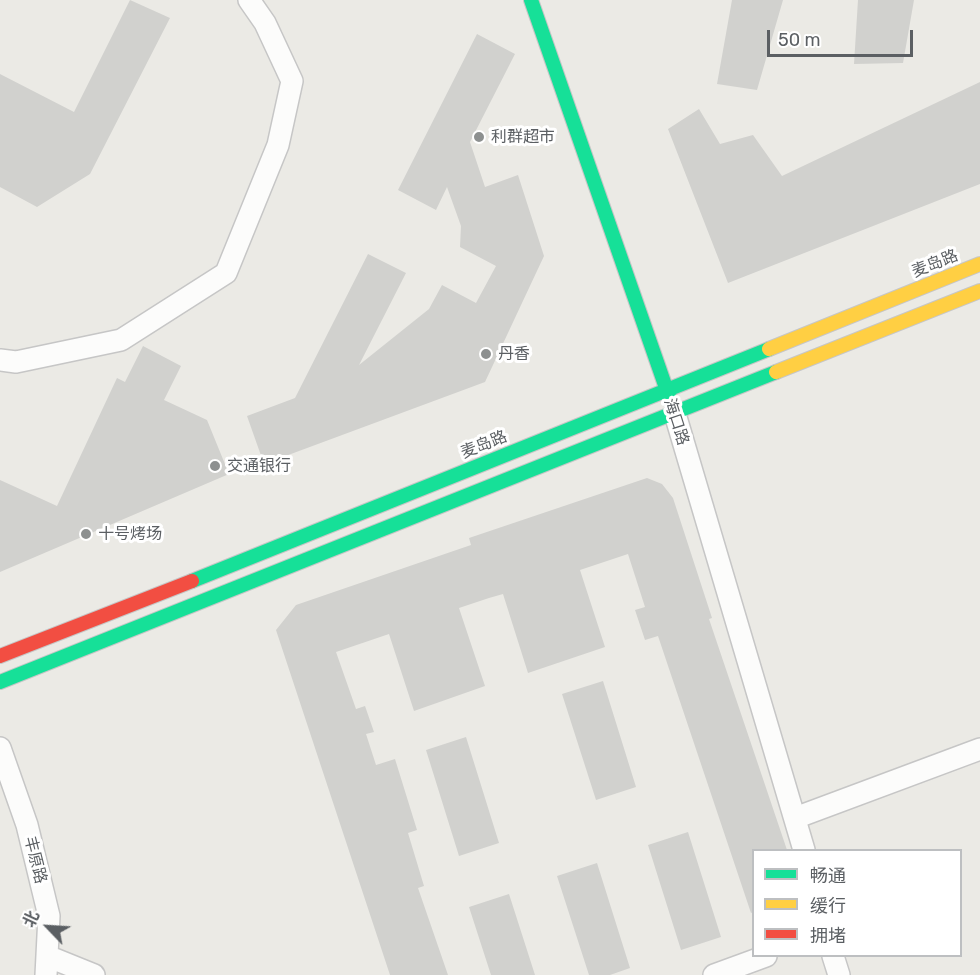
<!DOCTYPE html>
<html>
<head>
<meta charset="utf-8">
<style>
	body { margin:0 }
	#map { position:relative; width:980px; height:975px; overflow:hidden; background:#ebeae5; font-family:Rubik,"Noto Sans SC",sans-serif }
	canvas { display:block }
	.legend { position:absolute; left:752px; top:849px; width:210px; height:108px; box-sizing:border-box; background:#fff; border:2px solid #bdbfc1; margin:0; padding:8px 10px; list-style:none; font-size:18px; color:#5b5f63 }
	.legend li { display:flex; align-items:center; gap:12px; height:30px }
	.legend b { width:30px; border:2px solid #bdbfc1 }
	.north { position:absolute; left:18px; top:897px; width:60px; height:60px; -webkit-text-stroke:4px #fff; paint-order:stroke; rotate:295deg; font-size:16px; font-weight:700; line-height:24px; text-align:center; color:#5b5f63 }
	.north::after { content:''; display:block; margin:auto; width:21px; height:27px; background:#5b5f63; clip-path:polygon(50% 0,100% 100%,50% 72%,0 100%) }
	.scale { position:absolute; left:767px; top:30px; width:146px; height:27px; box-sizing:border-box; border:3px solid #5b5f63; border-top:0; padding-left:8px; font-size:18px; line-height:21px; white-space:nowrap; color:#5b5f63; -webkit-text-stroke:4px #fff; paint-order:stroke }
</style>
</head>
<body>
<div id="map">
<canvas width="980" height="975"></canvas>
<ul class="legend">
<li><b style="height:8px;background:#16e098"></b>畅通</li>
<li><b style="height:8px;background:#ffcf43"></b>缓行</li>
<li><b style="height:8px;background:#f24e42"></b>拥堵</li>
</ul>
<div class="north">北</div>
<div class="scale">50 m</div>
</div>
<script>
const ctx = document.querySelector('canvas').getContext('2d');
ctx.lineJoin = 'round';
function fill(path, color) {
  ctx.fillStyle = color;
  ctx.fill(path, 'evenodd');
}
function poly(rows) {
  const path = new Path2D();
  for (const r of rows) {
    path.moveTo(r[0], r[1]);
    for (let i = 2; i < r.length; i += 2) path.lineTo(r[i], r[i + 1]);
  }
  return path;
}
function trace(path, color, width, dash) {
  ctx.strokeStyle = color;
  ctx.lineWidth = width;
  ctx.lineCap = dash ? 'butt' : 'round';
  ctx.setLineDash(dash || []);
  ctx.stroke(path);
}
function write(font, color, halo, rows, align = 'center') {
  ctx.font = font + ' Rubik,"Noto Sans SC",sans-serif';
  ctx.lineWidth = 6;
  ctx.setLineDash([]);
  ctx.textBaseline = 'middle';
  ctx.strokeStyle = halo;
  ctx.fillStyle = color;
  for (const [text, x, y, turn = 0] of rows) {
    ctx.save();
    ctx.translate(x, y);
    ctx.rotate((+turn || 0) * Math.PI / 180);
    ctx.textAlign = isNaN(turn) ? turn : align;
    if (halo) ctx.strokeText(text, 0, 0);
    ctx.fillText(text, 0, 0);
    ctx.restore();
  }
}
fill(poly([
	[130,0,170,18,90,174,37,207,0,187,0,74,74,112],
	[732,0,783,0,757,90,717,84],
	[858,0,914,0,903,63,854,64],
	[477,34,515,54,470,142,485,187,518,175,544,256,485,382,264,464,247,416,295,398,368,254,406,273,359,365,429,309,442,285,476,303,496,266,460,247,461,226,447,187,436,210,398,190],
	[980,82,980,184,728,283,668,129,699,109,720,144,753,135,782,176],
	[143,346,181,366,164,400,207,420,229,474,0,572,0,480,57,506,117,378,125,382],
	[647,478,662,484,673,498,712,618,709,619,787,850,753,850,753,912,751,913,658,636,645,640,635,610,645,607,628,554,580,570,605,647,528,673,503,594,489,598,459,608,485,686,414,711,389,634,336,652,356,709,365,706,374,732,366,734,376,765,395,759,417,830,408,833,424,886,418,888,448,975,390,975,276,630,296,605,471,545,469,538],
	[603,681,636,787,596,800,562,694],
	[466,737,499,843,459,856,426,750],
	[688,832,721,937,681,950,648,845],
	[597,863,630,968,610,975,589,975,557,876],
	[509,894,535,975,491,975,469,907]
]), '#d1d1ce');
const street = poly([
	[0,360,16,362,121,340,226,273,278,145,292,81,265,23,249,0],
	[675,414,804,850],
	[0,748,27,825,49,916,46,975],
	[795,818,980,749],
	[47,956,94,975],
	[833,956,839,975],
	[714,975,766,956]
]);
const fast = poly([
	[531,0,673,408],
	[192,581,769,349],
	[0,682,776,372]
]);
const slow = poly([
	[769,349,980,264],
	[776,372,980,291]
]);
const jam = poly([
	[0,656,192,581]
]);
trace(street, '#c6c6c6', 24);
trace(fast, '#c6c6c6', 16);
trace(slow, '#c6c6c6', 16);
trace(jam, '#c6c6c6', 16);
trace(street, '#fcfcfb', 21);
trace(fast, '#16e098', 14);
trace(slow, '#ffcf43', 14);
trace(jam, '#f24e42', 14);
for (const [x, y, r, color] of [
	[479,137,6,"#8d9090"],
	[486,354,6,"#8d9090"],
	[215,466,6,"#8d9090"],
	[86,534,6,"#8d9090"]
]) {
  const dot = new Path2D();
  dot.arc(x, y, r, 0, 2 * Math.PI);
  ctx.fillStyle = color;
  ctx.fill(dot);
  trace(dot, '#fff', 2);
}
write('16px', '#5b5f63', '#fff', [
	["利群超市",491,137],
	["丹香",498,354],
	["交通银行",227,466],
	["十号烤场",98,534]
], 'left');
write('16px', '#5b5f63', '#fff', [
	["麦岛路",935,264,-22],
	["海口路",676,422,72],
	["麦岛路",484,445,-22],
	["丰原路",35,860,76]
]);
</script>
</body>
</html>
